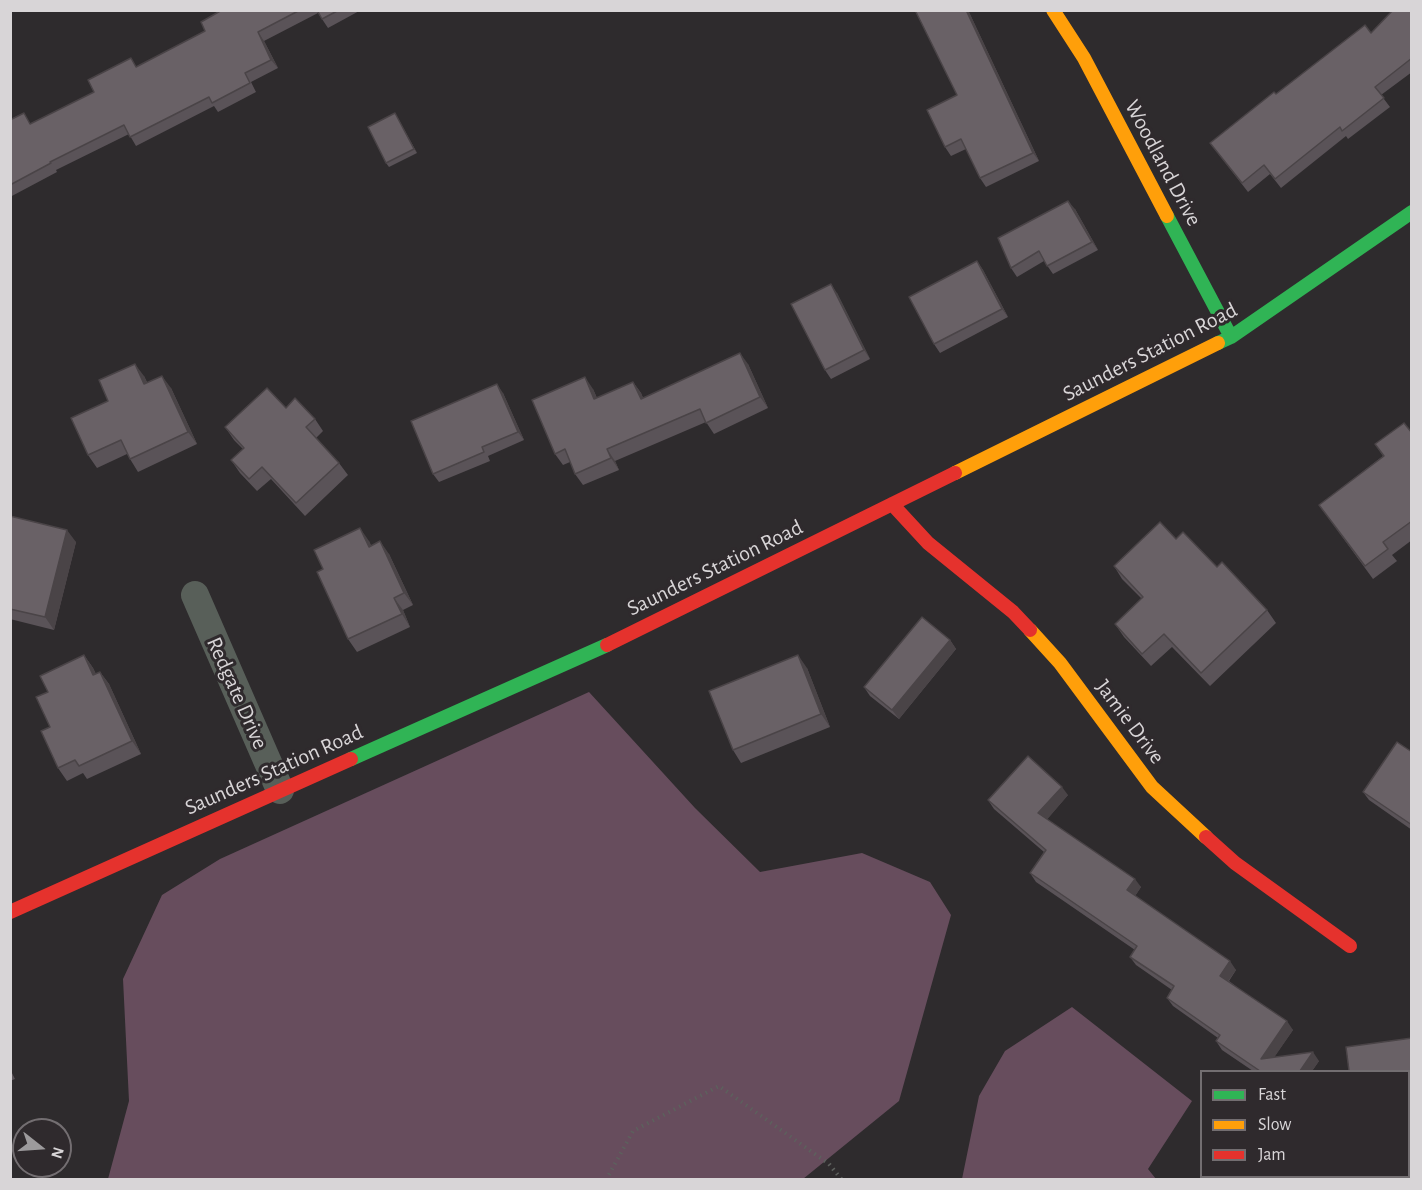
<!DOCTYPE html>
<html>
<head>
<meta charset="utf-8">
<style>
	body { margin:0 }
	#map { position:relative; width:1422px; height:1190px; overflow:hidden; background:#2e2b2d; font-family:"Alegreya Sans",sans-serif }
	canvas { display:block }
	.frame { position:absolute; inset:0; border:12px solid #d8d5d7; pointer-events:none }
	.legend { position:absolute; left:1200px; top:1070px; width:210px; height:108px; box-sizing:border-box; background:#2f2a2d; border:2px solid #736e71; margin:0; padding:8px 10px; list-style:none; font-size:18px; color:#d8d5d7 }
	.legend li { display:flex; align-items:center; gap:12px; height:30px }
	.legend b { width:30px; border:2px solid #736e71 }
	.north { position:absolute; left:12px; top:1118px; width:60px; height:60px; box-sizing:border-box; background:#2f2a2d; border:2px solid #736e71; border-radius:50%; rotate:107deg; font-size:16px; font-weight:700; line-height:24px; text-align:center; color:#d8d5d7 }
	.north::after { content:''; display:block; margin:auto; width:21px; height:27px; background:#9c9a9c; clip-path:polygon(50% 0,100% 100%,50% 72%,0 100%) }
</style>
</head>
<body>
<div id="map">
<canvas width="1422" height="1190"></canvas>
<div class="frame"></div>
<ul class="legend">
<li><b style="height:8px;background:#30b455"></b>Fast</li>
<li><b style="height:8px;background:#ff9f0a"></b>Slow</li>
<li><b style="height:8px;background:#e5322d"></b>Jam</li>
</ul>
<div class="north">N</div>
</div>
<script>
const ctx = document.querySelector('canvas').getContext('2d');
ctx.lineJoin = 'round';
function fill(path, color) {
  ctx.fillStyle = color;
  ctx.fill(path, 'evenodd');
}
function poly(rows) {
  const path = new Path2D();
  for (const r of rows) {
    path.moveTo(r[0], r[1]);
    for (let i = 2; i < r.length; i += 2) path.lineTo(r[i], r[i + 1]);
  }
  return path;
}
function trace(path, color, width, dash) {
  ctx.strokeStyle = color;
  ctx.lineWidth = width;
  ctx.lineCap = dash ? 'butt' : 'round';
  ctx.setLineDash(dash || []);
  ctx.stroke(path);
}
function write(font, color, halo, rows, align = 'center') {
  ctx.font = font + ' "Alegreya Sans",sans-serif';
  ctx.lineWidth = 6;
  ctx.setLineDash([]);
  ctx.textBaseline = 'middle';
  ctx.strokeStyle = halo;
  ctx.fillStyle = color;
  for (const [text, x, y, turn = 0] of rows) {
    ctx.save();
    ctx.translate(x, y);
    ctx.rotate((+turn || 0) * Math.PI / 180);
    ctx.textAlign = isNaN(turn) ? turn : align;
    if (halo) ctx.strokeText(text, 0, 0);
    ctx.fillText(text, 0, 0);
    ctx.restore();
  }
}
fill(poly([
	[589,692,695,808,760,872,862,853,930,882,951,915,899,1101,803,1179,108,1179,129,1101,123,979,162,895,220,859],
	[1072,1007,1192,1101,1148,1169,1156,1179,962,1179,979,1096,1005,1051]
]), '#674d5d');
trace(poly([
	[606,1180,633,1131,719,1086,829,1164,842,1180]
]), '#5d605d', 4, [1.5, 4.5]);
trace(poly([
	[195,595,280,790]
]), '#585f59', 28);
trace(poly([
	[1167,216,1231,337],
	[1218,343,1231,337,1412,212],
	[351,759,607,645]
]), '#30b455', 14);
trace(poly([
	[1053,10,1084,58,1167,216],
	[955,473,1218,343],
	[1030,630,1060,663,1152,787,1206,837]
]), '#ff9f0a', 14);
trace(poly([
	[892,504,928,543,1013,612,1030,630],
	[607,645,955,473],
	[1206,837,1235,863,1350,946],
	[10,912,351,759]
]), '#e5322d', 14);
fill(poly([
	[222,10,361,10,328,28,318,13,264,41,278,68,251,82,256,92,218,112,214,106,136,146,129,134,56,170,57,172,10,197,10,120,32,124,94,92,137,67,205,31],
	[968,10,1039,161,986,187,980,178,966,149,951,156,945,147,957,95],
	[1412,10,1412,72,1381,95,1390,107,1348,139,1346,136,1281,188,1270,174,1248,192,1210,143,1276,94,1371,33],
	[395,113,417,153,389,167,386,163],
	[1075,209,1098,250,1053,274,1044,261,1017,277,1011,268],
	[977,261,983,270,1008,317,940,353,934,344],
	[837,293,870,359,831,379,825,370],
	[748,364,768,408,714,434,706,422,615,461,619,470,583,485,575,474,570,462,563,465,555,454,593,389,597,398,633,382,641,393,643,398],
	[144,376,147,382,171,388,197,444,138,472,127,454,97,468,88,455],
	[503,393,524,440,488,456,490,461,439,482,433,474],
	[286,408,315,419,323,431,316,438,339,463,348,475,305,516,271,479,257,491,240,473,231,460,243,449,234,440,225,427],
	[1412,433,1412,540,1392,555,1397,561,1373,579,1319,505,1383,456,1375,444],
	[10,516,76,542,54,630,10,619],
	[1176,539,1217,567,1267,610,1276,623,1210,686,1172,647,1151,666,1124,637,1115,624,1142,599,1122,579,1114,566],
	[369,541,371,546,389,554,413,605,403,610,410,627,357,652,348,639,323,569],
	[950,640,956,649,899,719,870,696,864,687],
	[84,655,93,668,96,674,100,672,109,684,141,754,87,779,83,773,67,781,58,768,50,727,48,692],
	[807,668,830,727,741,763,733,750],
	[1412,752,1412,830,1369,800,1363,792],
	[1068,795,1047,819,1141,887,1135,896,1236,970,1229,981,1293,1030,1274,1057,1319,1061,1312,1071,1253,1071,1222,1050,1216,1041,1218,1038,1173,1006,1167,998,1172,990,1136,965,1130,957,1135,950,1036,882,1030,873,1044,852,994,809,988,800],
	[1412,1038,1412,1121,1408,1121,1408,1071],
	[10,1069,15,1079,10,1081]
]), '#5a5358');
fill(poly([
	[966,10,968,10,1039,161,1033,153],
	[258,32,264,41,278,68,271,60],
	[395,113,398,118,417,153,414,149],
	[1068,201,1075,209,1098,250,1092,242],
	[977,261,983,270,1008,317,1002,309],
	[831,284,837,293,870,359,864,350],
	[740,353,748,364,768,408,760,397],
	[135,364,144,376,153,396,144,384],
	[162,376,171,388,197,444,188,432],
	[585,377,593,389,602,410,594,399],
	[633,382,641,393,649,411,641,399],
	[497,384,503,393,524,440,518,432],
	[607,449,615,461,619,470,611,458],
	[360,528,369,541,378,559,369,547],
	[67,530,76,542,54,630,45,617],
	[380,541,389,554,413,605,404,593],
	[394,598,403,610,410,627,402,614],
	[950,640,956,649,899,719,892,710],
	[84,655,93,668,102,687,93,675],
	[798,655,807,668,830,727,821,714],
	[100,672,109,684,141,754,132,741],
	[1062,787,1068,795,1045,822,1038,813],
	[1135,879,1141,887,1133,899,1127,890],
	[1230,961,1236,970,1226,984,1220,976],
	[1287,1021,1293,1030,1267,1068,1261,1059],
	[1313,1052,1319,1061,1312,1071,1300,1071]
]), '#4a4447');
const building = poly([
	[222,10,300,10,258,32,271,60,245,73,250,83,212,103,209,97,130,137,124,125,50,162,51,163,10,185,10,120,24,113,30,124,94,92,88,80,131,58,136,67,205,31,201,22,222,10],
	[317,10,339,10,322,19,317,10],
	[915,10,966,10,1033,153,980,178,961,139,945,147,927,110,957,95,915,10],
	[1393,10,1412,10,1412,58,1375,87,1384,98,1342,131,1340,127,1275,179,1264,165,1242,183,1210,143,1274,92,1276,94,1365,25,1371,33,1393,10],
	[395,113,414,149,386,163,368,127,395,113],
	[1068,201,1092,242,1047,266,1039,251,1011,268,998,238,1068,201],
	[977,261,1002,309,934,344,909,297,977,261],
	[831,284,864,350,825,370,791,304,831,284],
	[740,353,760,397,706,423,700,409,607,449,611,458,575,474,565,449,555,454,532,400,585,377,594,399,633,382,641,399,740,353],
	[135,364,144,384,162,376,188,432,130,459,121,440,88,455,71,418,108,401,99,380,135,364],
	[497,384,518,432,482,447,484,452,433,474,411,421,497,384],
	[267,388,286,408,295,398,315,419,306,427,339,463,296,503,262,467,249,479,231,460,244,448,225,427,267,388],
	[1404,423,1412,433,1412,521,1383,542,1388,549,1365,566,1319,505,1384,456,1375,444,1404,423],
	[10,516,67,530,45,617,10,609,10,516],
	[1160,522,1176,539,1183,532,1217,567,1222,562,1267,610,1201,673,1164,634,1142,654,1115,624,1143,597,1114,566,1160,522],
	[360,528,369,547,380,541,404,593,394,598,402,614,348,639,317,572,323,569,314,550,360,528],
	[922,617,950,640,892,710,864,687,922,617],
	[84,655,93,675,100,672,132,741,79,766,75,760,58,768,41,731,50,727,36,697,48,692,40,676,84,655],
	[798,655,821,714,733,750,709,691,798,655],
	[1397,742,1412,752,1412,825,1363,792,1397,742],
	[1028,756,1062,787,1038,813,1135,879,1127,890,1230,961,1220,976,1287,1021,1261,1059,1313,1052,1300,1071,1260,1071,1216,1041,1220,1035,1167,998,1174,986,1130,957,1137,946,1030,873,1046,850,988,800,1028,756],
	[1412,1038,1412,1111,1408,1111,1408,1071,1349,1071,1346,1047,1412,1038]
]);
fill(building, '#696166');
trace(building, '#4a4447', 1.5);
write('22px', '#d8d5d7', '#2f2a2d', [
	["Woodland Drive",1163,163,62],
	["Saunders Station Road",1150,352,-27],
	["Saunders Station Road",715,568,-26],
	["Redgate Drive",237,693,66],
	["Jamie Drive",1130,722,53],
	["Saunders Station Road",274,770,-24]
]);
</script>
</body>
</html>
